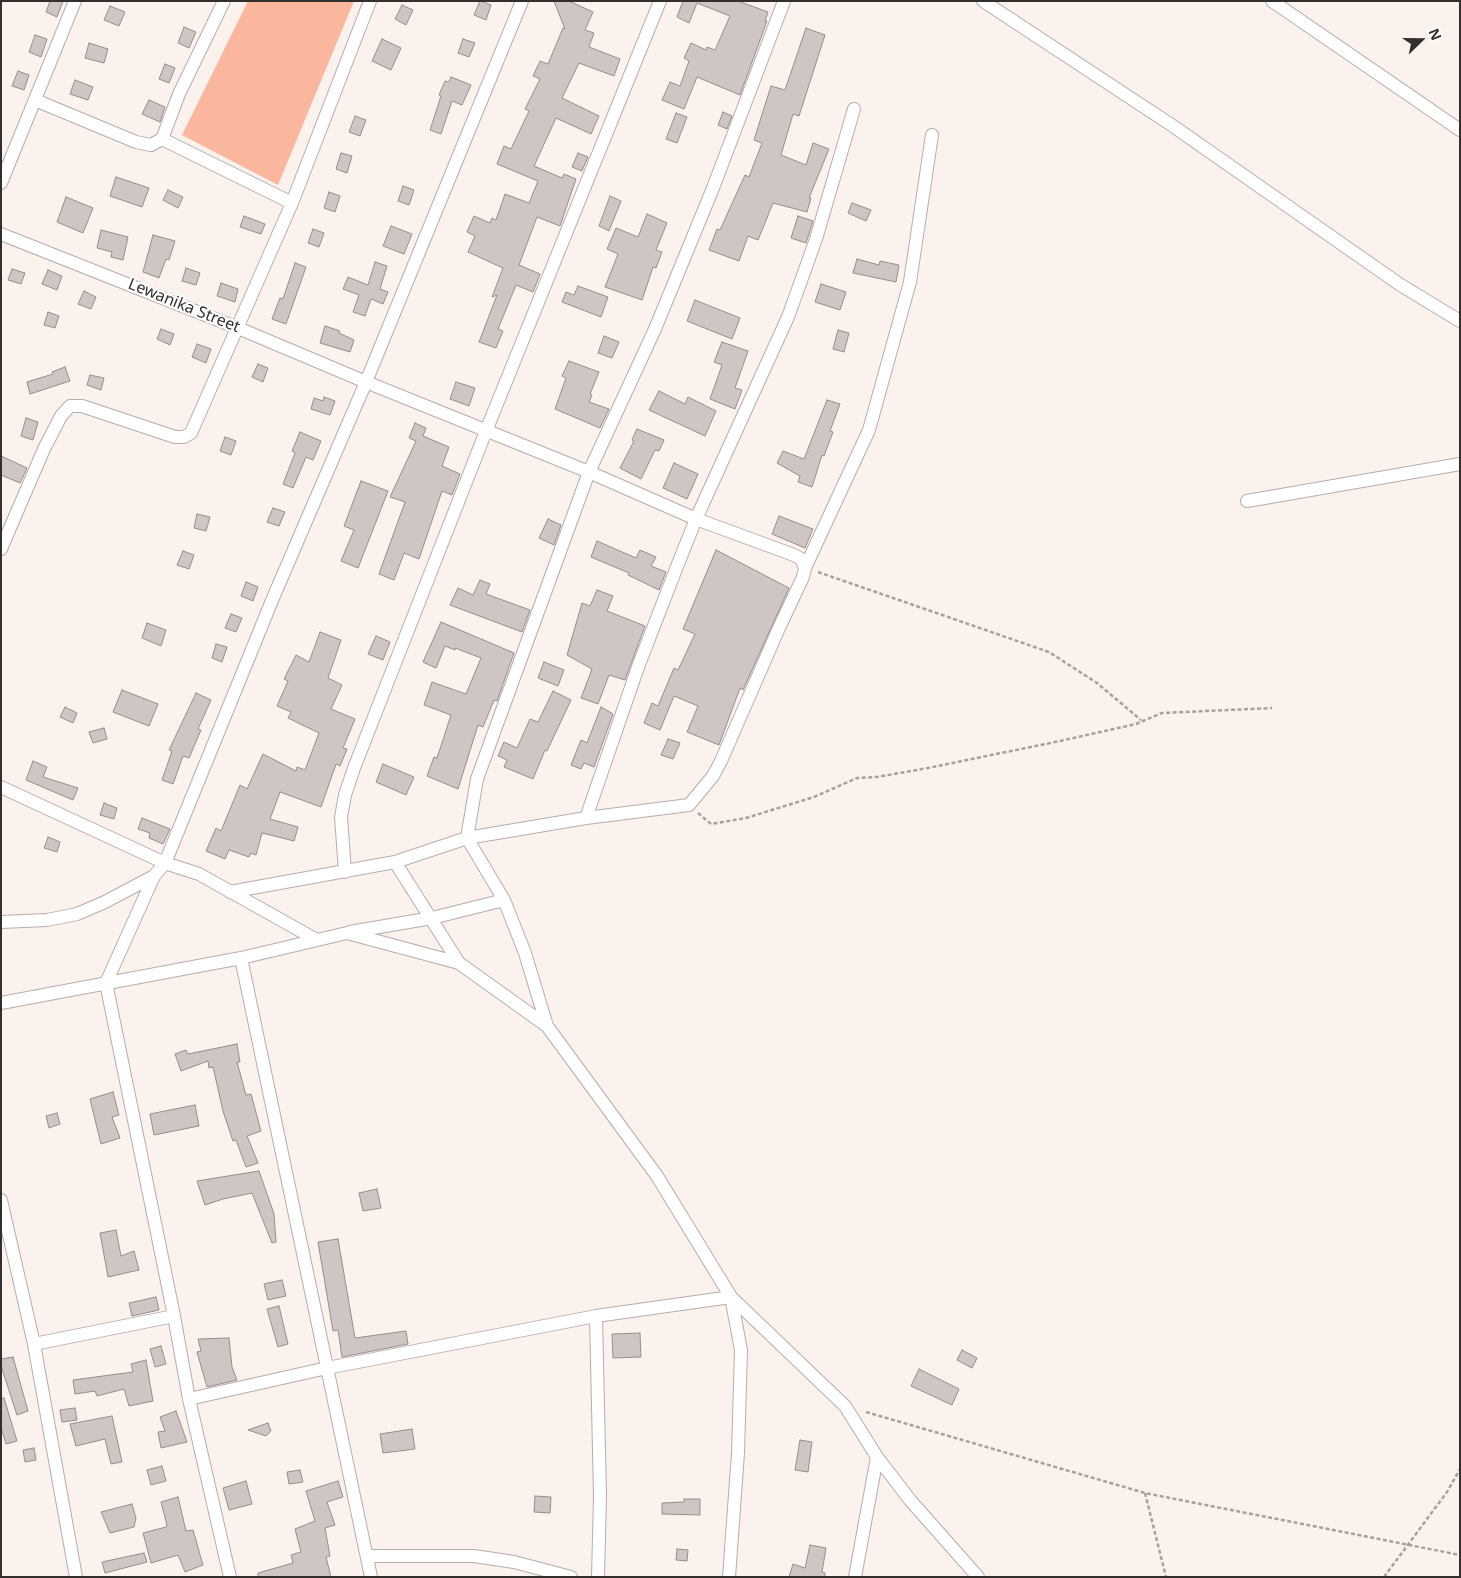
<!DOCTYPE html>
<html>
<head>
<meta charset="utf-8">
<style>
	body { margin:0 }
	#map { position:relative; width:1461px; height:1578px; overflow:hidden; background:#fbf2ee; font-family:"Noto Sans",sans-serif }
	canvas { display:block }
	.frame { position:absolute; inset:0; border:2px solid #322f2d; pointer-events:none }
	.north { position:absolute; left:1396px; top:15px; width:50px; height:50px; -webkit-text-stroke:4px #fff; paint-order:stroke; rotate:68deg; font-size:14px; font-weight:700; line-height:20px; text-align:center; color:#322f2d }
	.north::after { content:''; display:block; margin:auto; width:18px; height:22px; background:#322f2d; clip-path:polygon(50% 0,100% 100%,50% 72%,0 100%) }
</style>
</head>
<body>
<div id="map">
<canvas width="1461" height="1578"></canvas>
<div class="frame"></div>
<div class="north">N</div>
</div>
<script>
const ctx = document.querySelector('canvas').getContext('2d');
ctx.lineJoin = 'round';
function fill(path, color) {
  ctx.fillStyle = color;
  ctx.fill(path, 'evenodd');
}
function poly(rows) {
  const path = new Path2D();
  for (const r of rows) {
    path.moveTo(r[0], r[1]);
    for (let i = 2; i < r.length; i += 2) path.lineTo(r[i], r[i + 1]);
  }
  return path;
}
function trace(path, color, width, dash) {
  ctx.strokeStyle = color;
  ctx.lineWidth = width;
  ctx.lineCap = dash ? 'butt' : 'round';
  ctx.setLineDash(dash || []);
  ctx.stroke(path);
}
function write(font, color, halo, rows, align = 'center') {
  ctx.font = font + ' "Noto Sans",sans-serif';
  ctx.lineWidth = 4.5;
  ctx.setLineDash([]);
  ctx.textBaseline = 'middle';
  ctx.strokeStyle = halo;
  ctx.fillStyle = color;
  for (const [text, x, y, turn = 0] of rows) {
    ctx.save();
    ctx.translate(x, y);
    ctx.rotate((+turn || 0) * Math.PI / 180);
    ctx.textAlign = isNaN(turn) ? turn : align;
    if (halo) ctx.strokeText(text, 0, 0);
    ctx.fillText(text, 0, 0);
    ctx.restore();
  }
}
fill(poly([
	[248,1,354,1,278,185,182,135]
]), '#fab79d');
const building = poly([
	[50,1,63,1,57,17,46,12,50,1],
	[480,1,491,5,486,20,474,15,480,1],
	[554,1,569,1,593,12,585,30,594,33,589,47,620,59,614,76,579,63,562,98,599,116,591,134,556,118,534,166,562,178,564,174,576,179,560,226,537,217,519,265,540,274,533,292,516,285,498,329,503,331,496,348,479,342,497,295,492,297,503,268,468,252,475,236,467,232,474,216,490,223,492,218,496,220,505,194,529,203,538,181,497,164,504,146,511,149,529,111,525,109,540,79,533,76,540,61,548,64,563,28,565,29,554,1],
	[683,1,738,1,768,12,765,21,767,21,740,95,697,77,684,109,662,100,670,82,680,86,689,61,684,58,691,43,706,50,707,47,715,50,730,16,697,3,689,23,677,17,683,1],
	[402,5,413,10,406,25,395,19,402,5],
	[110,6,125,12,119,26,104,20,110,6],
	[184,27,196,32,189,48,178,43,184,27],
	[806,28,825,35,799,116,793,114,781,155,806,165,813,143,829,149,809,198,811,198,807,212,773,203,758,240,748,236,739,261,709,250,717,229,720,230,745,175,749,177,762,143,754,140,771,86,785,90,806,28],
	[35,35,47,39,41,57,29,52,35,35],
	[382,39,401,48,391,70,372,61,382,39],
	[463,39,475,43,469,57,458,53,463,39],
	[89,43,108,49,104,63,85,58,89,43],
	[165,64,175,68,169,83,159,79,165,64],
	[18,71,29,75,24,90,12,86,18,71],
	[451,77,471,85,462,105,452,101,441,134,430,130,441,96,439,95,445,81,449,82,451,77],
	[75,80,93,87,88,100,70,94,75,80],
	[149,100,165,107,160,122,142,114,149,100],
	[723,112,732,116,727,129,718,125,723,112],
	[676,113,687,117,677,143,666,139,676,113],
	[355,116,366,120,360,136,349,132,355,116],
	[341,153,352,156,347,173,336,169,341,153],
	[578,153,588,157,582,171,572,167,578,153],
	[116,177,149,188,142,207,110,196,116,177],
	[403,186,414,190,409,205,398,201,403,186],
	[168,190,183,197,178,208,163,200,168,190],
	[329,192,340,196,335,212,324,208,329,192],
	[610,196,621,201,609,231,599,226,610,196],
	[66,197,93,208,83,233,57,222,66,197],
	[852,203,871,210,866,221,848,213,852,203],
	[647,214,667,223,656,250,662,252,656,268,653,267,642,300,605,287,618,254,607,249,616,228,638,237,647,214],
	[244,216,265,224,261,234,240,227,244,216],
	[798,216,813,221,806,243,791,238,798,216],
	[391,226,412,234,404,254,383,246,391,226],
	[313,229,324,233,319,247,308,243,313,229],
	[101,230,128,237,123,260,111,257,112,252,97,248,101,230],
	[153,235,175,241,169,260,166,259,159,278,143,272,153,235],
	[857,259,879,265,880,261,899,265,896,282,853,273,857,259],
	[375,262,387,266,380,289,388,292,383,304,371,299,365,316,353,312,359,295,343,289,348,277,368,285,375,262],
	[295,263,306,267,286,324,272,319,280,298,283,299,295,263],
	[186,268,200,273,196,285,182,281,186,268],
	[12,269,25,273,21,284,8,280,12,269],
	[48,270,62,276,57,290,42,284,48,270],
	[221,283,238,289,235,302,217,296,221,283],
	[821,284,846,292,840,310,815,302,821,284],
	[578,286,608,297,601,317,562,302,566,292,574,295,578,286],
	[84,291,96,297,91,309,78,304,84,291],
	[695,300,740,318,732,339,687,321,695,300],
	[48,312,59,316,55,328,44,325,48,312],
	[325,326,340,331,339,333,354,340,350,352,320,343,325,326],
	[161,329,174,334,170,345,157,339,161,329],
	[838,330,849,333,844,352,833,349,838,330],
	[604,336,619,342,612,358,598,353,604,336],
	[722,342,748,351,735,388,742,390,735,409,710,399,722,365,714,362,722,342],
	[197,344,211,349,206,363,192,357,197,344],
	[569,361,599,372,590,394,592,395,589,402,609,409,600,428,555,409,566,378,562,376,569,361],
	[258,364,268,368,263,382,252,377,258,364],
	[65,367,70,381,30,394,27,382,53,374,52,372,65,367],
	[90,375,104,378,101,390,87,385,90,375],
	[456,382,475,388,469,406,450,399,456,382],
	[659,391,685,404,688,397,716,411,705,436,649,410,659,391],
	[324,397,335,401,330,415,311,409,314,398,323,401,324,397],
	[827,400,840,404,830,431,833,432,824,456,822,455,812,487,798,482,800,476,777,463,783,451,804,459,827,400],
	[26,418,38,422,33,440,21,436,26,418],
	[415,423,426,428,423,436,449,447,442,466,460,474,452,495,442,491,419,559,404,553,394,580,379,574,405,502,390,497,416,441,409,438,415,423],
	[637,429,664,440,659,451,655,450,641,479,620,468,634,441,632,440,637,429],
	[300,432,321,441,313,460,306,457,293,488,283,484,295,453,292,451,300,432],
	[225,437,236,441,231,455,220,451,225,437],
	[1,456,27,468,20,483,1,475,1,456],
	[674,463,698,474,687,499,663,488,674,463],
	[361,481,388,491,358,568,341,561,354,530,344,526,361,481],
	[273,508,285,512,279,526,267,522,273,508],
	[197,514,210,517,206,531,194,528,197,514],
	[779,516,813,529,805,548,772,534,779,516],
	[548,519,561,525,554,545,539,538,548,519],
	[597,541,636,558,640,550,656,557,651,566,666,572,659,590,628,575,629,573,591,557,597,541],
	[716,550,789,588,743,690,740,688,719,745,687,732,698,706,674,696,660,730,644,723,652,703,658,706,674,668,678,670,695,634,683,629,716,550],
	[183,551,194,555,189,569,177,565,183,551],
	[480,580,490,584,486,594,530,610,522,632,450,605,458,588,473,595,480,580],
	[246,582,258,587,253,601,241,596,246,582],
	[597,590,613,596,607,611,645,626,625,680,609,675,598,704,581,698,592,669,567,655,582,603,590,606,597,590],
	[231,614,242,618,236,632,225,628,231,614],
	[441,622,514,653,497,701,494,700,483,727,478,725,458,789,427,776,434,757,437,758,451,715,424,705,432,682,466,694,481,658,455,648,455,650,445,646,436,668,423,662,441,622],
	[147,623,166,630,161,646,142,638,147,623],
	[320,632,341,640,328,678,342,685,331,709,355,719,343,748,347,749,340,766,336,764,321,807,280,792,270,819,298,827,294,841,262,833,256,855,251,853,249,857,229,850,225,859,206,851,216,828,221,831,240,785,247,789,263,754,296,771,297,767,305,770,319,733,288,718,291,712,277,706,288,681,284,679,296,655,309,662,320,632],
	[376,636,390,642,383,660,368,654,376,636],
	[216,644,227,647,222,662,212,658,216,644],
	[544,662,564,670,558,686,538,678,544,662],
	[122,690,158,704,149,726,113,712,122,690],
	[553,691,571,700,547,751,545,750,533,779,504,767,507,760,498,756,504,742,517,748,530,719,538,722,553,691],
	[196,693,211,700,198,729,201,730,189,758,183,756,173,784,162,780,172,751,169,750,196,693],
	[65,707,77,713,73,723,60,717,65,707],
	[601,707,613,714,594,767,584,763,581,769,571,765,581,740,587,743,601,707],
	[104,728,107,739,93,743,89,732,104,728],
	[668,739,680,743,673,759,661,755,668,739],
	[33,761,47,767,43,777,78,788,73,800,26,780,33,761],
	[383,764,414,777,406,795,376,782,383,764],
	[104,803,117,808,114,819,100,815,104,803],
	[142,818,170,829,163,844,149,838,150,833,138,829,142,818],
	[48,837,60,842,57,852,44,848,48,837],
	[237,1044,240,1062,237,1062,246,1095,251,1094,261,1131,247,1136,258,1163,246,1167,236,1140,233,1141,223,1111,213,1067,209,1068,208,1061,181,1071,175,1054,186,1050,188,1054,237,1044],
	[113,1092,119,1115,112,1117,120,1138,101,1144,90,1099,113,1092],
	[195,1105,199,1126,154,1135,150,1114,195,1105],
	[57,1113,60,1124,49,1128,46,1116,57,1113],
	[259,1171,274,1214,276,1242,272,1243,252,1193,223,1199,205,1205,197,1181,259,1171],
	[377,1189,381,1208,363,1211,359,1193,377,1189],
	[116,1230,121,1256,134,1251,139,1270,108,1277,100,1233,116,1230],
	[338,1239,355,1338,406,1331,408,1344,342,1357,338,1330,333,1331,318,1242,338,1239],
	[282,1280,286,1296,268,1300,264,1284,282,1280],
	[156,1297,159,1310,132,1316,129,1303,156,1297],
	[279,1306,288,1344,278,1347,267,1309,279,1306],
	[640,1333,641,1357,613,1358,612,1334,640,1333],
	[229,1338,232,1367,237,1380,207,1387,197,1352,201,1351,198,1339,229,1338],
	[161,1346,166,1364,155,1367,150,1349,161,1346],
	[962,1350,977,1358,972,1368,957,1360,962,1350],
	[13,1357,28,1411,17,1415,1,1366,1,1359,13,1357],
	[146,1360,153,1401,129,1406,124,1389,97,1396,95,1391,75,1394,73,1380,133,1372,131,1364,146,1360],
	[919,1369,959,1389,952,1405,911,1386,919,1369],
	[4,1398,17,1441,6,1444,1,1427,1,1399,4,1398],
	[75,1408,77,1420,62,1422,60,1410,75,1408],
	[176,1411,187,1442,161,1448,158,1432,165,1431,160,1417,176,1411],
	[112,1416,122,1462,111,1464,105,1439,76,1446,70,1424,112,1416],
	[268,1423,271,1431,266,1436,248,1430,268,1423],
	[412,1429,415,1449,383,1453,380,1434,412,1429],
	[800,1440,812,1442,808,1472,795,1470,800,1440],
	[34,1448,36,1460,25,1462,23,1450,34,1448],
	[162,1466,166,1481,151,1485,147,1470,162,1466],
	[300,1470,303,1482,289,1484,287,1472,300,1470],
	[246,1481,252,1504,229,1510,223,1488,246,1481],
	[338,1481,343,1497,327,1502,335,1525,325,1528,330,1556,326,1557,331,1577,258,1577,258,1573,293,1563,291,1555,301,1552,295,1529,315,1521,306,1491,338,1481],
	[535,1496,551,1497,550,1513,534,1512,535,1496],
	[178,1497,186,1531,193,1530,203,1565,185,1572,178,1555,151,1563,143,1533,166,1527,167,1525,161,1502,178,1497],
	[684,1499,700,1499,700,1515,662,1514,662,1503,684,1502,684,1499],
	[132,1504,136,1518,134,1527,110,1533,101,1512,132,1504],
	[810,1545,826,1548,822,1572,825,1573,825,1577,789,1577,793,1564,805,1568,810,1545],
	[677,1549,688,1550,687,1561,676,1560,677,1549],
	[144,1553,147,1562,105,1573,102,1562,144,1553]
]);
fill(building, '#cfc5c2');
trace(building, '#968d8a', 1);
const street = poly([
	[983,1,1173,126,1399,284,1460,321],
	[1272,1,1460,130],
	[35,100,136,142,151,145,162,139,179,94,224,1],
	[162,139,292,203],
	[1,183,75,1],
	[1,234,238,328,366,382,589,472,696,519,794,555,801,559,805,568],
	[1247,501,1460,464],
	[1,549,44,449,61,416,70,406,82,406,175,437,184,437,191,433,292,203,370,1],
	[1,787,165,863,199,874,315,939],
	[586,818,638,667,678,564,696,519,788,317,816,239,854,109],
	[395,862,459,963],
	[345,872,341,817,345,795,354,768,486,431,660,1],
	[230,892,395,862,467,838,586,818,689,805,713,776,721,761,779,628,803,577,805,568,869,430,910,282,932,135],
	[1,922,47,920,77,914,105,902,154,876],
	[350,932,432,918,504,900],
	[241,958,371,1577],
	[1,1003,241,958,347,933,459,963,547,1026,657,1176,731,1297,845,1406,877,1457,910,1500,978,1577],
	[547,1026,525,953,504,900,467,838,477,779,589,472,655,329,713,188,784,1],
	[1,1200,34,1344,76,1577],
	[596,1316,600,1496,598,1577],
	[34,1344,174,1316],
	[189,1399,327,1368,596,1316,731,1297,741,1350,738,1453,729,1577],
	[367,1556,474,1556,514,1562,571,1577],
	[230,1577,189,1399,174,1316,106,983,154,876,165,863,273,598,366,382,522,1],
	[855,1577,877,1457]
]);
trace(street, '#b6adaa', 14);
trace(poly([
	[818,572,1049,652,1097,683,1141,720],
	[698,813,711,824,746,818,814,797,857,778,877,777,928,768,1060,741,1136,724,1162,713,1272,708],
	[866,1412,1145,1493,1460,1555],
	[1145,1493,1166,1577],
	[1384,1577,1447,1492,1460,1469]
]), '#a7a19d', 2.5, [4, 2.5]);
trace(street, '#fff', 12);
write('16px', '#322f2d', '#fff', [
	["Lewanika Street",184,306,22]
]);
</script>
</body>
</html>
